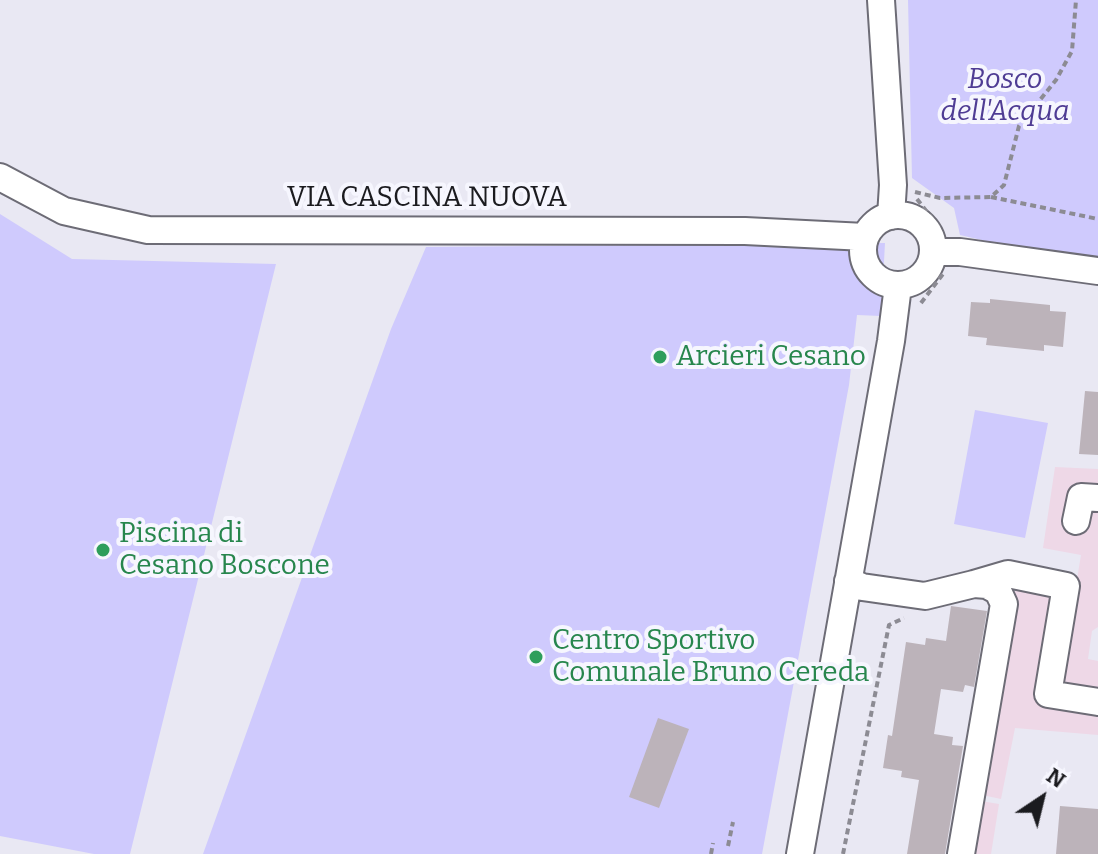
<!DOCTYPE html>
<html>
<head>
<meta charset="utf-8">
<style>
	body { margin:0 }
	#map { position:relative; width:1098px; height:854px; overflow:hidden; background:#e9e8f3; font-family:Bitter,serif }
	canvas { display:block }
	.north { position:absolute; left:1002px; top:758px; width:80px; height:80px; -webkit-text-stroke:6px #f6f6fe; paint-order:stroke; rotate:35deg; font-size:22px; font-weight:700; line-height:32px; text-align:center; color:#1b1b1f }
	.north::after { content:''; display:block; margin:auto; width:28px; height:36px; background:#1b1b1f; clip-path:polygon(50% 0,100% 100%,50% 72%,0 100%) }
</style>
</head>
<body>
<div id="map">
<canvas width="1098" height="854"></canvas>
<div class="north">N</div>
</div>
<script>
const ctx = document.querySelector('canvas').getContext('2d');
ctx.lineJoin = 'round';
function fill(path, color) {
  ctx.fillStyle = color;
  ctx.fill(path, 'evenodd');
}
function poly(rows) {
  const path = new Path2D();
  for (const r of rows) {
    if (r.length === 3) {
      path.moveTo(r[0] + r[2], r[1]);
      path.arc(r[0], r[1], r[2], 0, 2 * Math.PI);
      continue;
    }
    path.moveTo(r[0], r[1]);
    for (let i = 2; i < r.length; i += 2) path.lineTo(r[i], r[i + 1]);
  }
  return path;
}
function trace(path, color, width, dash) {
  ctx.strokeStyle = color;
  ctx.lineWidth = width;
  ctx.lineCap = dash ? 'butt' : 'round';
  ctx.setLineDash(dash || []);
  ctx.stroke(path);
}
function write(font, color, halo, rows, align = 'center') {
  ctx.font = font + ' Bitter,serif';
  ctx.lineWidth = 8;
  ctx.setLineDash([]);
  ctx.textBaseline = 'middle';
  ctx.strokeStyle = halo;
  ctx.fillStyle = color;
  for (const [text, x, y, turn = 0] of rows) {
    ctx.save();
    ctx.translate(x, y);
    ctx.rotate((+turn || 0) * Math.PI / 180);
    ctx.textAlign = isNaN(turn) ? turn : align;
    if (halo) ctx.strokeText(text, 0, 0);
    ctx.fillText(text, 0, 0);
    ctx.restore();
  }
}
fill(poly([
	[1055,467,1098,469,1098,489,1072,488,1066,523,1089,507,1098,507,1098,627,1092,631,1088,659,1098,661,1098,695,1059,687,1081,555,1043,548],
	[1016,583,1054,590,1038,701,1098,713,1098,735,1015,728,1001,799,982,795],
	[981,801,999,804,991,854,972,854]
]), '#eed8e7');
fill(poly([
	[908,0,1098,0,1098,257,999,244,960,235,954,208,912,178],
	[0,214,72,259,276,264,130,854,94,854,0,836],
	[885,243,881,316,857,315,849,385,762,854,203,854,391,329,426,247],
	[975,410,1048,423,1025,538,954,524]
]), '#cfcafd');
fill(poly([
	[990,299,1050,305,1050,311,1066,312,1063,347,1044,345,1044,351,986,345,987,338,968,336,971,302,990,303],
	[1085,391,1098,392,1098,455,1079,454],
	[951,606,987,611,974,687,965,685,963,692,941,689,934,734,953,737,952,745,963,746,945,854,907,854,919,780,901,777,902,771,883,768,888,735,892,736,906,642,925,645,926,638,946,641],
	[658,718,689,729,659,808,629,797],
	[1060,806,1098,809,1098,854,1056,854]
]), '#bcb3ba');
const minor = poly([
	[881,0,893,185,891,216],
	[0,177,64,211,148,230,745,231,865,237],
	[898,250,35],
	[933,252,960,252,1098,271],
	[1076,521,1081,497,1098,498],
	[848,581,862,587,925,596,974,584,987,585,998,591,1004,604,961,854],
	[974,584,1008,574,1066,586,1048,694,1098,702],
	[800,854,891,341,898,286]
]);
trace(minor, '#6d6c76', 30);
trace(poly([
	[915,192,940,198,991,197,1004,185,1019,126,1056,80,1072,51,1076,0],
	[991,197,1098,219],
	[917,199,941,230],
	[921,303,943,274],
	[728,846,733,822],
	[711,854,713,843],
	[843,854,889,625,904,618]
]), '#8c8b93', 4, [6, 4]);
trace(minor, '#fff', 26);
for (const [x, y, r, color] of [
	[660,357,8,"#2e9e5b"],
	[103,550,8,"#2e9e5b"],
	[536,657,8,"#2e9e5b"]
]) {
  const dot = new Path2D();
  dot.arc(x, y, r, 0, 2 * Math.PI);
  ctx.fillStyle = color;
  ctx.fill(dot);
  trace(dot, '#f6f6fe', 3);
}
write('italic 28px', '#4f3c94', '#f6f6fe', [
	["Bosco",1005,80],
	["dell'Acqua",1005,112]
]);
write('28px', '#1b1b1f', '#f6f6fe', [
	["VIA CASCINA NUOVA",427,198]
]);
write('28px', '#27864d', '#f6f6fe', [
	["Arcieri Cesano",676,357],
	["Piscina di",119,534],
	["Cesano Boscone",119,566],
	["Centro Sportivo",552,641],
	["Comunale Bruno Cereda",552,673]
], 'left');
</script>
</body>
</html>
